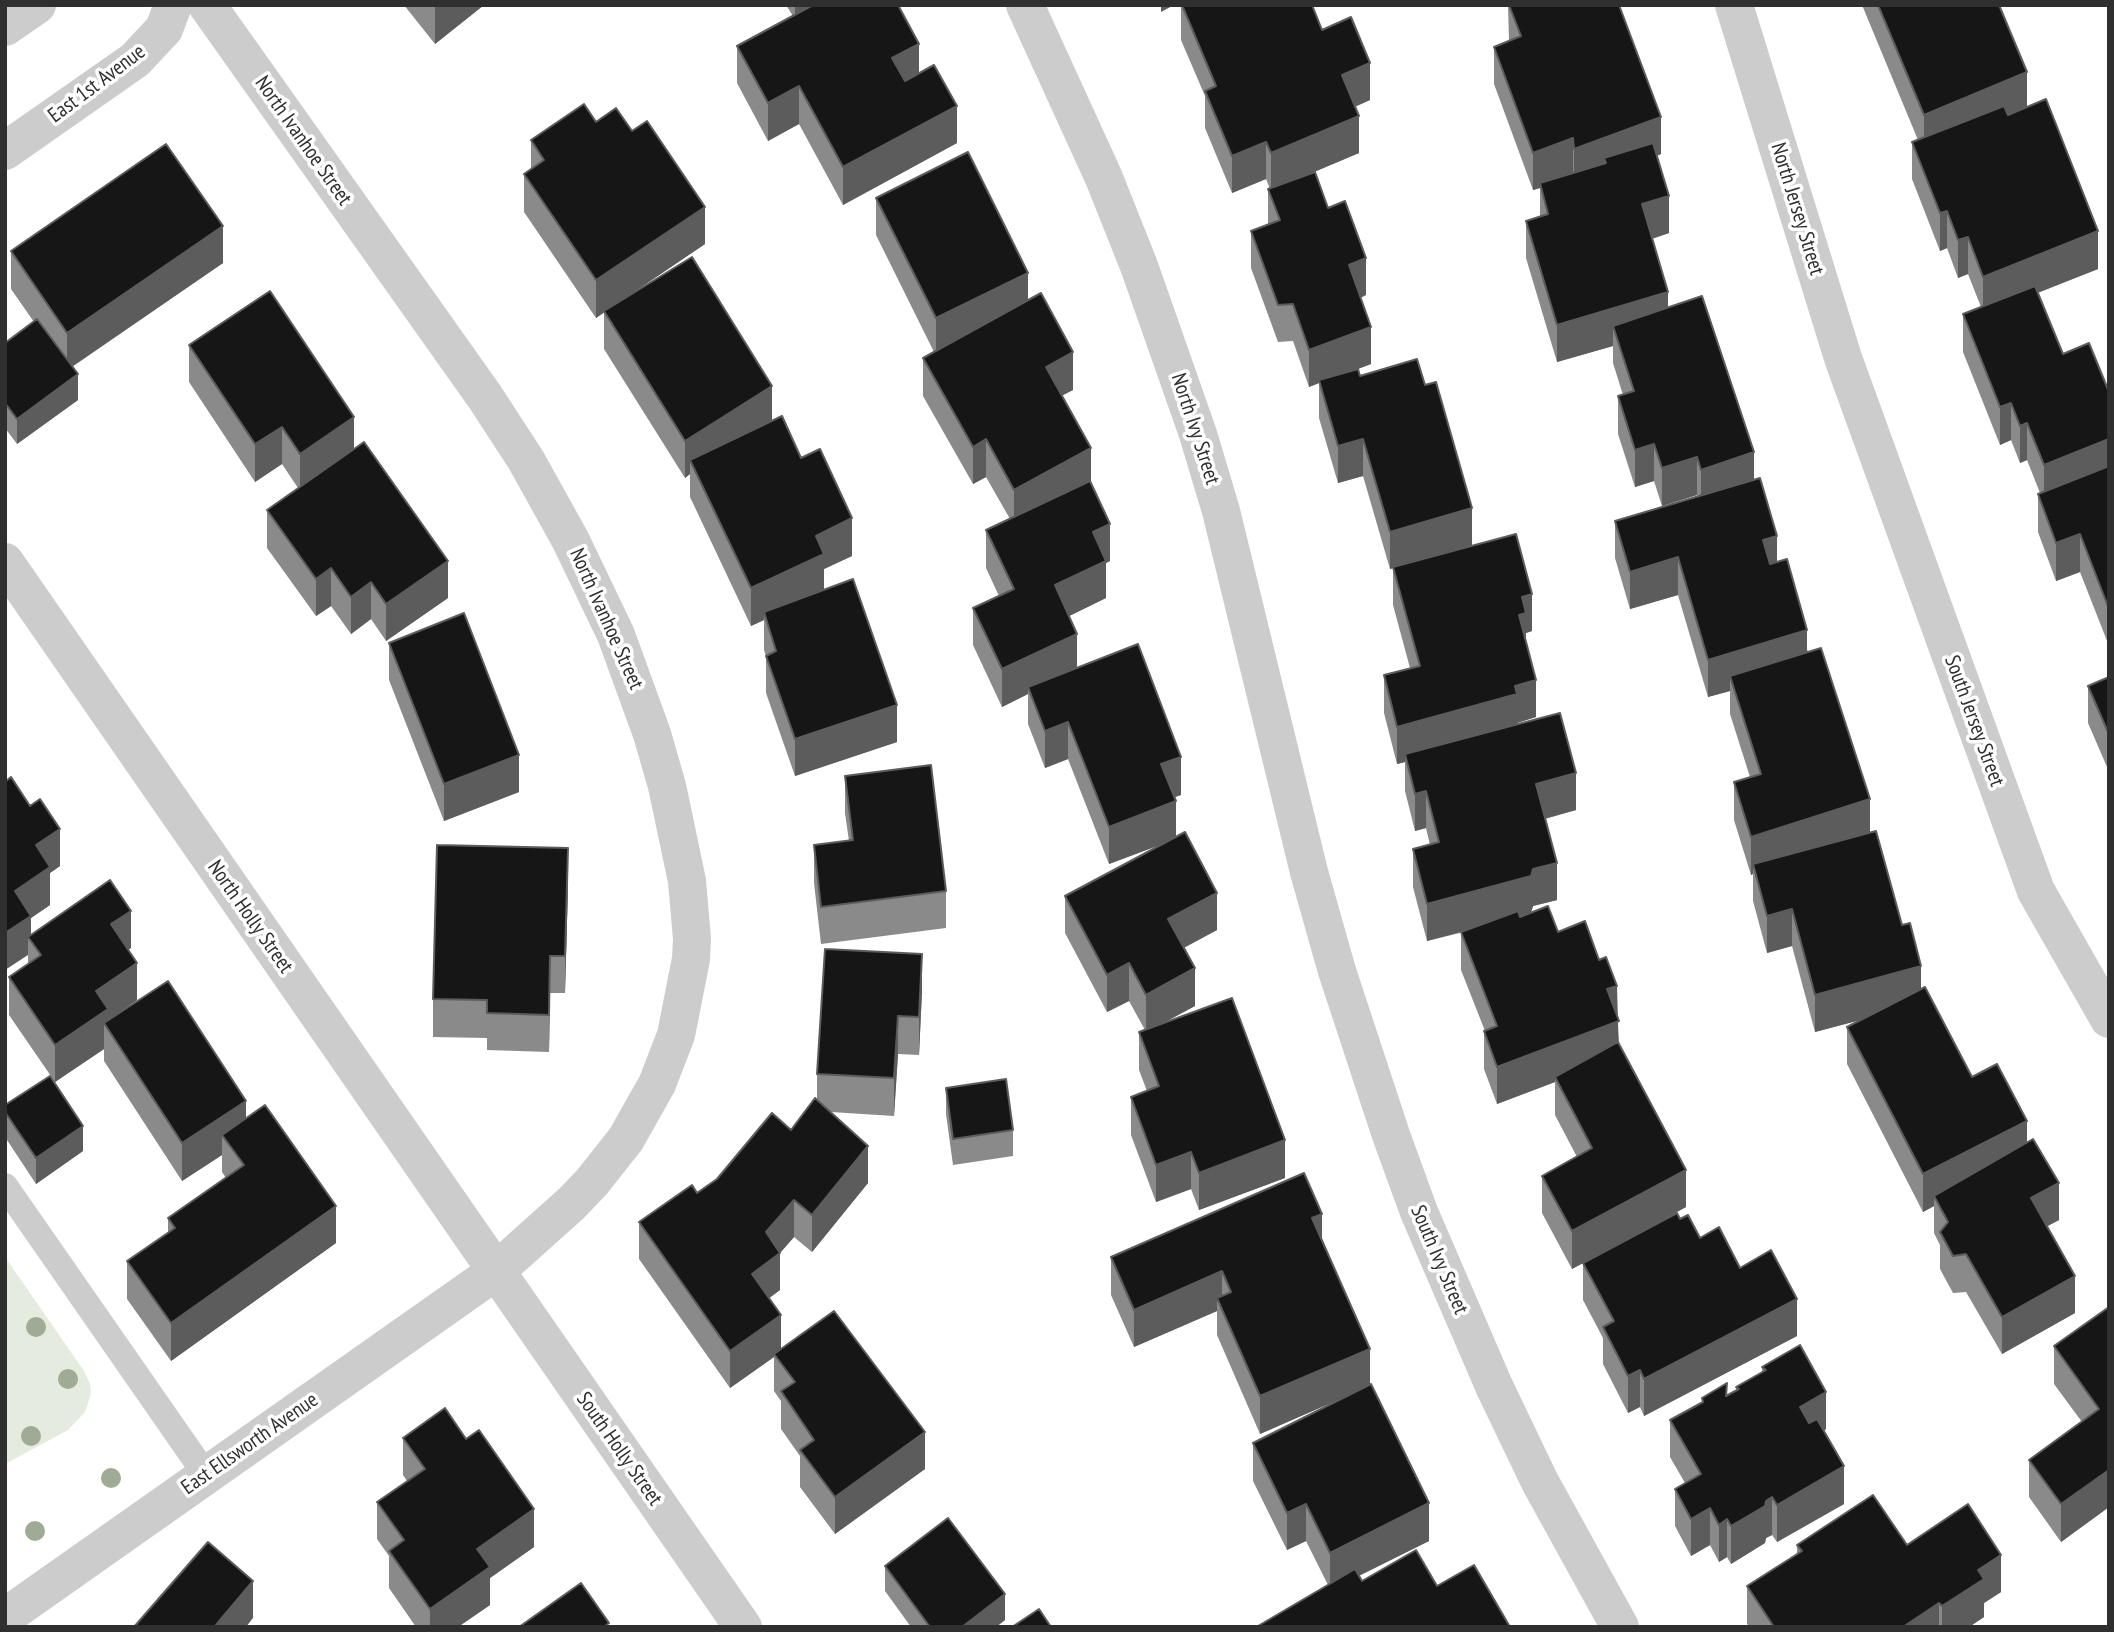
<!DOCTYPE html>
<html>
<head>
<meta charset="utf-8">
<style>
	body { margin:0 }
	#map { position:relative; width:2114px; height:1632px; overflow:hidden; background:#fff; font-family:"PT Sans Narrow",sans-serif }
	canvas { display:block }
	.frame { position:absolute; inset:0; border:7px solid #2f2f2f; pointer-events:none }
</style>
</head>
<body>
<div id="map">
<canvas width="2114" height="1632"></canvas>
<div class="frame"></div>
</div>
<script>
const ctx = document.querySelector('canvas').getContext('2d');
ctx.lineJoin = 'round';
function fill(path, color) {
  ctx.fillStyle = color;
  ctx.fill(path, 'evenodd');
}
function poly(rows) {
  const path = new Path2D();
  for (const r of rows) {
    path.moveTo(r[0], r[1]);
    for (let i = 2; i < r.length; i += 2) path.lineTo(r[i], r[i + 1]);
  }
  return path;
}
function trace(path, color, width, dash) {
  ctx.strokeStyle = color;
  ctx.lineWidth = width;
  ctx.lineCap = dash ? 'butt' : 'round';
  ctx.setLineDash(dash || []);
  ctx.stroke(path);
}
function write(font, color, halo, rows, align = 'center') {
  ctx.font = font + ' "PT Sans Narrow",sans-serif';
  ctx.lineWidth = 7;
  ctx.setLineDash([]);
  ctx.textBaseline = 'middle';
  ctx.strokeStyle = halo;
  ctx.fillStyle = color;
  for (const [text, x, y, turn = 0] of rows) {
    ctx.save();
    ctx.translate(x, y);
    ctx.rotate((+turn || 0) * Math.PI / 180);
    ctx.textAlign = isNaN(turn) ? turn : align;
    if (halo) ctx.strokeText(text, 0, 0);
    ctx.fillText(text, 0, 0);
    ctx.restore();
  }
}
fill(poly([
	[5,1257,84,1371,90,1384,91,1394,85,1412,68,1430,5,1464]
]), '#e5ebde');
trace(poly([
	[5,1186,206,1475]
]), '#ccc', 26);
trace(poly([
	[1025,5,1104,178,1139,266,1198,434,1221,511,1309,872,1337,971,1391,1135,1419,1212,1494,1386,1540,1482,1620,1627],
	[1734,5,1843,358,2036,891,2109,1019],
	[5,27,37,5],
	[5,151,135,60,164,29,173,5],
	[5,1617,495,1272,572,1203,592,1182,626,1139,657,1084,676,1035,691,959,692,939,687,881,667,786,652,734,616,635,571,541,526,460,485,397,207,5]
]), '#ccc', 38);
trace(poly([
	[5,562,743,1627]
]), '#ccc', 38);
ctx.fillStyle = '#a0ab96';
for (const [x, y] of [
	[36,1327],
	[68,1379],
	[31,1436],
	[111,1478],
	[35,1531]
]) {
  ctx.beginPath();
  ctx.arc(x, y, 10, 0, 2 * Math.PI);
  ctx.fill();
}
fill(poly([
	[404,5,484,5,435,44],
	[786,5,898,5,919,73,957,143,843,205,799,124,768,141,737,83,737,46,793,16],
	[1181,5,1312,5,1322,30,1370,100,1355,107,1359,153,1300,178,1328,208,1366,295,1361,298,1371,364,1358,369,1360,376,1472,545,1446,553,1532,631,1526,633,1526,642,1536,717,1517,723,1517,725,1576,810,1545,819,1557,900,1533,906,1531,912,1558,932,1617,1017,1619,1043,1686,1207,1611,1248,1680,1219,1700,1238,1740,1268,1797,1336,1644,1416,1640,1407,1628,1413,1603,1364,1603,1338,1583,1300,1583,1263,1572,1269,1542,1213,1542,1176,1577,1157,1555,1115,1555,1082,1497,1104,1484,1069,1484,1031,1485,1031,1461,970,1461,932,1464,932,1427,941,1413,887,1413,849,1430,845,1426,828,1415,831,1405,791,1405,762,1397,764,1384,713,1384,675,1410,668,1393,605,1393,568,1390,569,1363,476,1338,483,1319,418,1319,383,1309,387,1293,341,1278,342,1251,268,1251,231,1268,224,1268,189,1270,189,1266,179,1232,193,1205,128,1205,96,1181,40],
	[1508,5,1619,5,1661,154,1657,156,1669,233,1652,239,1668,307,1754,479,1777,562,1902,925,1921,989,1972,1077,2027,1142,2059,1220,2047,1226,2075,1313,2002,1354,1966,1292,1953,1293,1940,1269,1940,1245,1934,1233,1934,1206,1923,1212,1847,1064,1847,1027,1860,1020,1815,1032,1792,946,1767,953,1753,901,1753,874,1751,875,1734,820,1734,782,1750,777,1730,714,1730,691,1708,697,1678,595,1630,609,1615,558,1615,521,1697,496,1697,495,1662,506,1654,481,1635,487,1618,434,1618,396,1623,395,1613,363,1613,346,1557,362,1526,258,1526,221,1540,217,1540,188,1533,190,1494,84,1494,47,1509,41],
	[1862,5,1999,5,2027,107,2098,269,2038,293,2063,354,2109,392,2109,646,2080,572,2056,581,2038,532,2038,494,2040,493,2027,460,2020,463,2011,440,2000,445,1963,352,1963,314,1981,307,1968,274,1958,278,1947,248,1940,251,1912,179,1912,142,1918,140],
	[596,122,705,244,620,301,772,420,801,458,852,556,824,569,824,590,897,742,795,776,766,693,766,656,764,650,764,620,751,626,690,497,690,474,685,478,604,349,604,312,596,318,524,212,524,174,531,170,531,140],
	[876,198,1028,301,1073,390,1062,395,1091,483,1110,561,1106,563,1106,598,1069,616,1077,668,1181,795,1174,797,1176,837,1217,930,1184,948,1195,1006,1160,1025,1285,1178,1199,1210,1191,1189,1156,1202,1131,1135,1131,1097,1147,1091,1139,1070,1139,1032,1145,1030,1129,1001,1107,1012,1065,933,1065,896,1162,844,1109,864,1068,759,1045,768,1028,724,1028,694,1002,707,973,645,973,608,999,596,986,568,986,530,1010,519,986,477,973,484,923,396,923,358,934,352,876,235],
	[11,251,223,263,72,367,78,400,17,444,5,428,5,343,34,322,11,289],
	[189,345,354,448,448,598,386,641,371,619,351,634,331,606,316,616,267,548,267,510,298,488,282,464,255,482,189,382],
	[389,643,519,792,444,821,389,680],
	[2109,677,2109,767,2107,767,2088,723,2088,686],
	[845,776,946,891,946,928,821,944,814,883,814,845,849,841,845,813],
	[5,782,60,866,50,873,50,905,31,918,31,935,131,948,128,949,137,1000,108,1020,246,1118,336,1243,171,1361,127,1299,127,1261,168,1233,168,1218,226,1178,222,1172,222,1155,182,1181,104,1061,104,1049,55,1082,9,1015,9,977,28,964,28,955],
	[568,885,565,993,550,993,549,1052,487,1050,487,1038,433,1037,433,999],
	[922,991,919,1055,898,1054,894,1116,831,1112,868,1183,812,1252,794,1237,780,1253,780,1290,769,1298,781,1349,925,1469,835,1534,800,1487,800,1456,781,1429,781,1401,774,1391,774,1357,730,1388,639,1259,639,1222,697,1193,791,1130,817,1100,817,1074],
	[946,1088,1013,1130,1013,1156,953,1165,946,1114],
	[5,1105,83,1151,36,1184,5,1137],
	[1322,1239,1370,1384,1429,1541,1359,1576,1362,1581,1437,1586,1510,1627,1328,1585,1306,1541,1287,1550,1253,1481,1253,1443,1344,1397,1260,1434,1217,1335,1217,1311,1134,1347,1111,1295,1111,1257],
	[2109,1307,2109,1507,2061,1542,2029,1497,2029,1460,2082,1422,2054,1384,2054,1346],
	[1800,1345,1826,1429,1824,1431,1844,1504,1777,1542,1772,1535,1766,1538,1765,1543,1731,1564,1727,1557,1719,1562,1710,1545,1691,1556,1675,1526,1675,1489,1685,1483,1670,1457,1670,1420,1702,1403,1702,1398,1727,1396,1736,1391,1736,1387,1762,1372,1762,1367],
	[403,1438,534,1547,490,1578,490,1605,458,1627,416,1627,389,1588,389,1556,377,1539,377,1502,407,1481,403,1475],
	[1797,1545,1907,1545,2001,1592,1984,1603,1984,1617,1969,1627,1750,1627,1747,1624,1747,1586,1797,1554],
	[885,1566,1005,1620,996,1627,911,1627,885,1591]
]), '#8a8a8a');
fill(poly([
	[437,5,484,5,435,44,435,7],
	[795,5,816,5,795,19],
	[1161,5,1174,5,1161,12],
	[919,44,919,81,892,95,892,58],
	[1370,63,1370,100,1342,112,1342,75],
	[2027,72,2027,109,1924,153,1924,115],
	[799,86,799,124,768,141,768,103],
	[957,106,957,143,843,205,843,167],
	[1359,116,1359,153,1271,190,1271,153],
	[1661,117,1661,154,1606,175,1604,158,1604,175,1574,187,1574,149],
	[1573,138,1573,175,1540,183,1540,188,1533,190,1533,153],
	[1266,142,1266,179,1232,193,1232,156],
	[1669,196,1669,233,1642,242,1642,204],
	[705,207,705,244,596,318,596,280],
	[1947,211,1947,248,1940,251,1940,213],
	[223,226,223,263,67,370,67,333],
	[2098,231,2098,269,1983,314,1983,277],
	[1968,237,1968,274,1958,278,1958,240],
	[1366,258,1366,295,1349,302,1349,265],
	[1028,273,1028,310,936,355,936,318],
	[1668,292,1668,329,1613,326,1613,346,1557,362,1557,325],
	[1371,327,1371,364,1320,383,1319,380,1319,383,1309,387,1309,350],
	[1073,352,1073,390,1046,404,1046,367],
	[78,374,78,400,17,444,17,419],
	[772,386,772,423,690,460,690,474,685,478,685,441],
	[2011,403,2011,440,2000,445,2000,407],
	[354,417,354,455,300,491,300,454],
	[2027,423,2027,460,2020,463,2020,426],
	[282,427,282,464,255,482,255,444],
	[986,439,986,477,973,484,973,447],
	[1363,439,1363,476,1338,483,1338,446],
	[2109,439,2109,477,2044,503,2044,465],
	[1654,444,1654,481,1635,487,1635,450],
	[1091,448,1091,485,1014,527,1014,490],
	[1754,452,1754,489,1701,507,1701,470],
	[1697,457,1697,495,1662,506,1662,468],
	[1472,508,1472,545,1390,569,1390,532],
	[852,518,852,556,824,569,824,591,764,612,764,620,751,626,751,588,816,536],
	[1110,524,1110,561,1106,563,1106,598,1055,623,1055,585,1093,532],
	[2080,534,2080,572,2056,581,2056,543],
	[1777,536,1777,574,1763,578,1763,540],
	[1678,557,1678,595,1630,609,1630,572],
	[448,561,448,598,386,641,386,604],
	[331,568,331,606,316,616,316,579],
	[371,582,371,619,351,634,351,597],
	[1532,594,1532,631,1526,633,1526,651,1519,615,1522,597],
	[1807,630,1807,668,1730,676,1730,691,1708,697,1708,660],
	[1077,634,1077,671,1028,687,1028,694,1002,707,1002,669],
	[1536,680,1536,717,1517,723,1517,732,1405,754,1405,762,1397,764,1397,727,1515,686],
	[897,705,897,742,795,776,795,739],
	[1068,722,1068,759,1045,768,1045,731],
	[2109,729,2109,767,2107,767,2107,730],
	[519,755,519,792,444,821,444,784],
	[1181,757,1181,795,1161,802,1161,764],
	[1576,773,1576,810,1536,821,1536,784],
	[1426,791,1426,828,1415,831,1415,794],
	[1870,799,1870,837,1753,864,1753,874,1751,875,1751,837],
	[1176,801,1176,839,1109,864,1109,827],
	[60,829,60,866,50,873,50,905,31,918,31,941,28,937,28,955,5,970,5,933,15,891,36,845],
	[568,848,568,885,565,993,565,956],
	[1557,863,1557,900,1533,906,1531,913,1427,941,1427,904,1533,869],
	[1217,893,1217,930,1168,956,1168,919],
	[1792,909,1792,946,1767,953,1767,916],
	[131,911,131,948,111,961,111,924],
	[922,954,922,991,919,1055,919,1017],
	[550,956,550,993,549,1052,549,1015],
	[137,963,137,1000,104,1023,104,1049,55,1082,55,1045,96,991],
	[1129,963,1129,1001,1107,1012,1107,975],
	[1921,966,1921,1004,1815,1032,1815,995],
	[1195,968,1195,1006,1146,1032,1146,995],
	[1617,986,1619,1058,1555,1077,1555,1082,1497,1104,1497,1067,1607,989],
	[898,1016,898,1054,894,1116,894,1078],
	[246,1101,246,1139,222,1135,222,1155,182,1181,182,1143],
	[2027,1121,2027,1158,1934,1196,1934,1206,1923,1212,1923,1174],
	[83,1126,83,1151,36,1184,36,1158],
	[1285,1140,1285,1178,1199,1210,1199,1173],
	[868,1146,868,1183,812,1252,812,1215],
	[1191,1152,1191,1189,1156,1202,1156,1165],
	[1686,1170,1686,1207,1572,1269,1572,1231],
	[2059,1183,2059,1220,2031,1235,2031,1198],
	[794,1200,794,1237,780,1253,780,1290,752,1311,752,1274,766,1232],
	[336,1206,336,1243,171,1361,171,1323],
	[1322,1214,1322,1251,1312,1218],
	[1222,1271,1222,1308,1217,1298,1217,1311,1134,1347,1134,1310],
	[2075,1276,2075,1313,2002,1354,2002,1317],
	[1797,1299,1797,1336,1644,1416,1644,1379],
	[781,1315,781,1353,774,1354,774,1357,730,1388,730,1351],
	[1370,1349,1370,1386,1260,1434,1260,1396],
	[1640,1370,1640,1407,1628,1413,1628,1376],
	[1826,1392,1826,1429,1800,1444,1800,1407],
	[925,1432,925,1469,835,1534,835,1497],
	[1844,1466,1844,1504,1777,1542,1777,1505],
	[2109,1470,2109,1507,2061,1542,2061,1504],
	[1772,1497,1772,1535,1766,1538,1765,1543,1731,1564,1731,1526],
	[1429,1503,1429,1541,1330,1590,1330,1553],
	[1306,1504,1306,1541,1287,1550,1287,1513],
	[1710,1508,1710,1545,1691,1556,1691,1519],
	[534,1509,534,1547,490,1578,490,1605,458,1627,430,1627,430,1609,477,1549],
	[1727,1519,1727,1557,1719,1562,1719,1525],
	[2001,1555,2001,1592,1984,1603,1984,1617,1969,1627,1942,1627,1942,1606,1978,1570],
	[253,1581,253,1618,246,1627,216,1627,216,1625],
	[1005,1594,1005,1620,996,1627,962,1627],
	[1939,1603,1939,1627,1903,1627]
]), '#5c5c5c');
const building = poly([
	[813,5,898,5,919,44,892,58,905,81,934,65,957,106,843,167,799,86,768,103,737,46,813,5],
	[1182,5,1312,5,1322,30,1351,17,1370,63,1342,75,1359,116,1271,153,1266,142,1232,156,1205,91,1216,86,1182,5],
	[1509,5,1619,5,1661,117,1574,149,1573,138,1533,153,1494,47,1521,36,1509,5],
	[1878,5,1999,5,2027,72,1924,115,1878,5],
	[2046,99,2098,231,1983,277,1968,237,1958,240,1947,211,1940,213,1912,142,2004,106,2008,115,2046,99],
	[584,104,596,122,616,108,632,131,647,121,705,207,596,280,524,174,544,160,531,140,584,104],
	[1653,143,1669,196,1642,204,1668,292,1557,325,1526,221,1548,214,1540,183,1606,163,1604,158,1653,143],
	[166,144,223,226,67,333,11,251,166,144],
	[968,152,1028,273,936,318,876,198,968,152],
	[1315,172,1328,208,1345,201,1366,258,1349,265,1371,327,1309,350,1293,304,1278,305,1251,231,1280,220,1268,189,1315,172],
	[692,257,772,386,685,441,604,311,692,257],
	[2035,286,2063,354,2089,343,2109,392,2109,439,2044,465,2027,423,2020,426,2011,403,2000,407,1963,314,2035,286],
	[270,291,354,417,300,454,282,427,255,444,189,345,270,291],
	[1041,293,1073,352,1046,367,1091,448,1014,490,986,439,973,447,923,358,1041,293],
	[1702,296,1754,452,1701,470,1697,457,1662,468,1654,444,1635,450,1618,396,1634,391,1613,326,1702,296],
	[37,319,78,374,17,419,5,403,5,343,37,319],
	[1417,359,1425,385,1436,382,1472,508,1390,532,1363,439,1338,446,1319,380,1358,369,1360,376,1417,359],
	[782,416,801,458,820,449,852,518,816,536,824,554,751,588,690,460,782,416],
	[364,442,448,561,386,604,371,582,351,597,331,568,316,579,267,510,364,442],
	[2109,466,2109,609,2080,534,2056,543,2038,494,2109,466],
	[1760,478,1777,536,1763,540,1770,564,1787,559,1807,630,1708,660,1678,557,1630,572,1615,521,1760,478],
	[1090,481,1110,524,1093,532,1106,561,1055,585,1077,634,1002,669,973,608,1014,589,986,530,1090,481],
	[1516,534,1532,594,1522,597,1526,613,1519,615,1536,680,1515,686,1517,694,1397,727,1384,675,1420,666,1393,567,1516,534],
	[853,579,897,705,795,739,766,656,776,651,764,612,853,579],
	[464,613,519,755,444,784,389,643,464,613],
	[1138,644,1181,757,1161,764,1176,801,1109,827,1068,722,1045,731,1028,687,1138,644],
	[1821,648,1870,799,1751,837,1734,782,1761,774,1730,676,1821,648],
	[2109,677,2109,729,2107,730,2088,686,2109,677],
	[1560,713,1576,773,1536,784,1557,863,1533,869,1531,876,1427,904,1413,849,1439,842,1426,791,1415,794,1405,754,1560,713],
	[931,765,946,891,821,907,814,845,853,840,845,776,931,765],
	[11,777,30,806,40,799,60,829,36,845,50,867,15,891,31,916,5,933,5,782,11,777],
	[1876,831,1902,925,1910,923,1921,966,1815,995,1792,909,1767,916,1753,864,1876,831],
	[1185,832,1217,893,1168,919,1195,968,1146,995,1129,963,1107,975,1065,896,1185,832],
	[437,845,568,848,565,956,550,956,549,1015,487,1013,487,1000,433,999,437,845],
	[110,880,131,911,111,924,137,963,96,991,108,1009,55,1045,9,977,41,955,28,937,110,880],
	[1548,906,1558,932,1585,921,1599,960,1606,957,1617,986,1607,989,1619,1021,1497,1067,1484,1031,1497,1026,1461,932,1518,911,1520,917,1548,906],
	[825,949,922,954,919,1017,898,1016,894,1078,817,1074,825,949],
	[168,981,246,1101,182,1143,104,1023,168,981],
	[1925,987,1972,1077,1997,1064,2027,1121,1923,1174,1847,1027,1925,987],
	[1232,998,1285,1140,1199,1173,1191,1152,1156,1165,1131,1097,1159,1086,1139,1032,1232,998],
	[1618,1042,1686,1170,1572,1231,1542,1176,1592,1148,1555,1077,1618,1042],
	[50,1076,83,1126,36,1158,5,1112,5,1105,50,1076],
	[1006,1079,1013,1130,953,1139,946,1088,1006,1079],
	[815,1098,868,1146,812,1215,794,1200,766,1232,780,1253,752,1274,781,1315,730,1351,639,1222,692,1185,697,1193,717,1179,772,1113,791,1130,815,1098],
	[265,1105,336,1206,171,1323,127,1261,175,1228,168,1218,244,1165,222,1135,265,1105],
	[2033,1139,2059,1183,2031,1198,2075,1276,2002,1317,1966,1254,1953,1256,1940,1232,1948,1222,1934,1196,2033,1139],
	[1304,1173,1322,1214,1312,1218,1370,1349,1260,1396,1217,1298,1231,1292,1222,1271,1134,1310,1111,1257,1304,1173],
	[1677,1213,1680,1219,1688,1215,1700,1238,1719,1227,1740,1268,1771,1250,1797,1299,1644,1379,1640,1370,1628,1376,1603,1327,1614,1321,1583,1263,1677,1213],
	[2109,1307,2109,1470,2061,1504,2029,1460,2099,1409,2054,1346,2109,1307],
	[834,1311,925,1432,835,1497,800,1450,814,1440,781,1391,795,1382,774,1354,834,1311],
	[1800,1345,1826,1392,1800,1407,1809,1423,1817,1419,1844,1466,1777,1505,1772,1497,1766,1501,1765,1506,1731,1526,1727,1519,1719,1525,1710,1508,1691,1519,1675,1489,1701,1474,1670,1420,1703,1402,1702,1398,1727,1383,1726,1396,1739,1389,1736,1387,1766,1370,1762,1367,1800,1345],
	[1371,1384,1429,1503,1330,1553,1306,1504,1287,1513,1253,1443,1371,1384],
	[445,1408,466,1439,479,1430,534,1509,477,1549,490,1567,430,1609,389,1551,404,1540,377,1502,425,1469,403,1438,445,1408],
	[1873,1495,1907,1545,1968,1504,2001,1555,1978,1570,1984,1579,1942,1606,1939,1603,1903,1627,1774,1627,1747,1586,1802,1551,1797,1545,1873,1495],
	[948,1518,1005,1594,962,1627,930,1627,885,1566,948,1518],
	[208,1542,253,1581,216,1625,218,1627,134,1627,208,1542],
	[1416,1550,1437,1586,1474,1565,1510,1627,1258,1626,1355,1569,1362,1581,1416,1550],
	[581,1583,609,1623,604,1627,519,1627,581,1583],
	[1039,1609,1051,1627,1012,1627,1039,1609]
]);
fill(building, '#161616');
trace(building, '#5c5c5c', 2);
write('21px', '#2f2f2f', '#fff', [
	["East 1st Avenue",97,84,-37],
	["North Ivanhoe Street",303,141,55],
	["North Jersey Street",1797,209,73],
	["North Ivy Street",1195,429,72],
	["North Ivanhoe Street",606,619,66],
	["South Jersey Street",1974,721,70],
	["North Holly Street",250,917,55],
	["South Ivy Street",1439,1260,67],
	["East Ellsworth Avenue",250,1444,-35],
	["South Holly Street",619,1449,55]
]);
</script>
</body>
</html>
